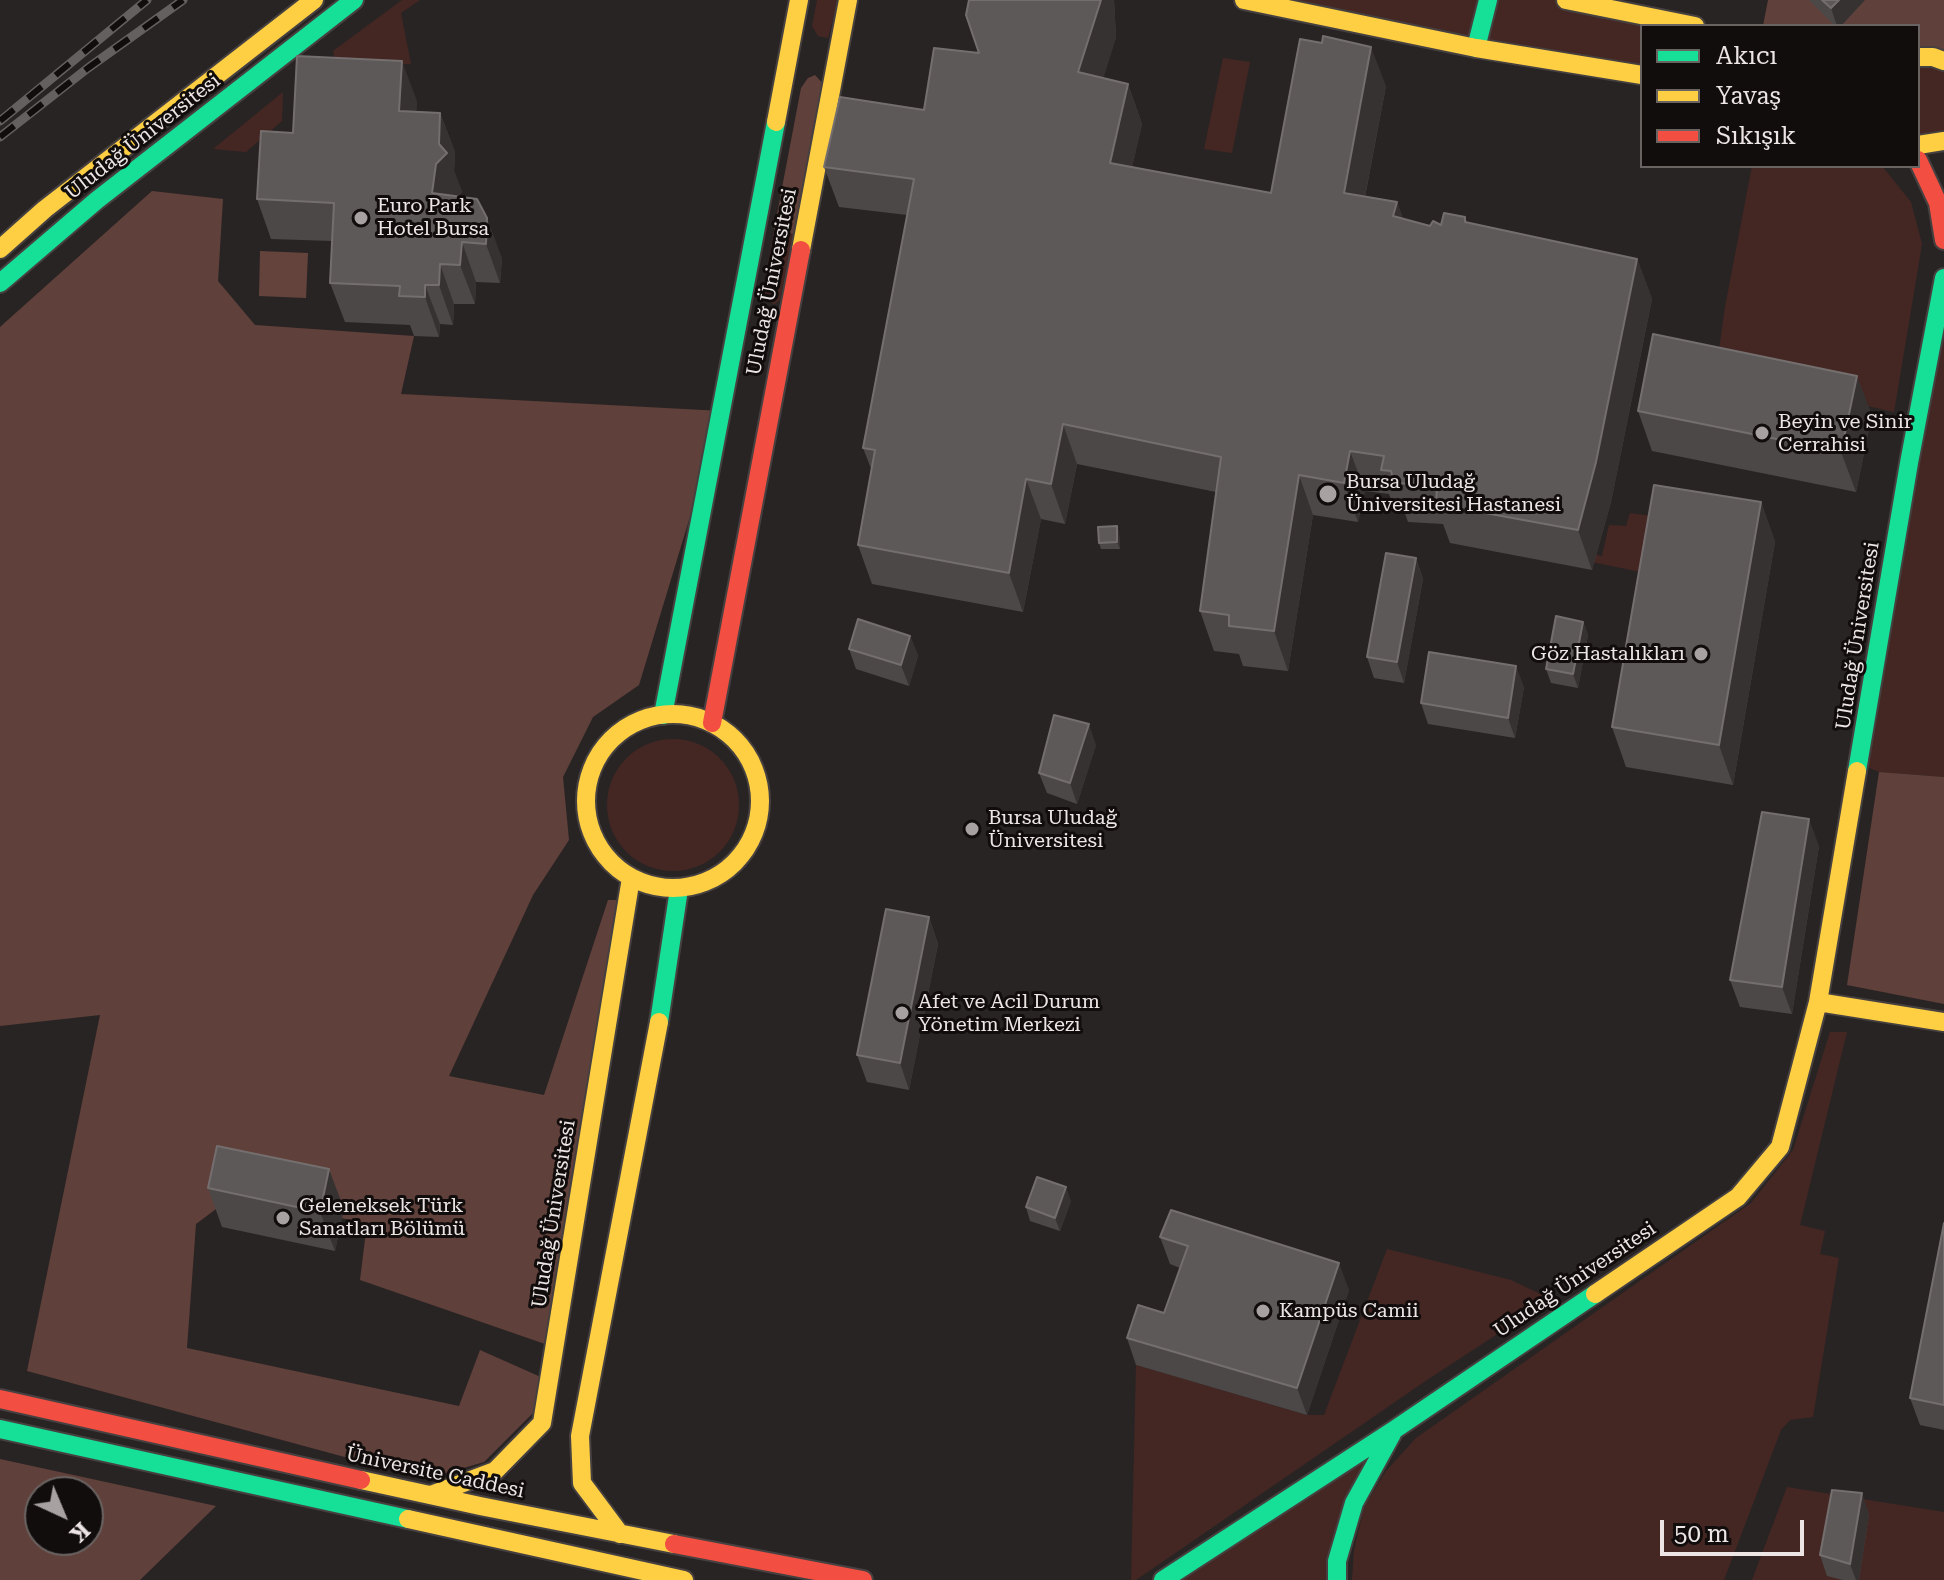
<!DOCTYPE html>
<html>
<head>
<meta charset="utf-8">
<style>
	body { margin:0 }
	#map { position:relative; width:1944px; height:1580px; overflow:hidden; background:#292424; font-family:"Roboto Serif",serif }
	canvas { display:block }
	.legend { position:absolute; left:1640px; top:24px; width:280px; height:144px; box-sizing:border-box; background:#110d0c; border:2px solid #696362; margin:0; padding:10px 14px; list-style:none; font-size:24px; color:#ece5e4 }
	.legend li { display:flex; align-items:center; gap:16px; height:40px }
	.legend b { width:40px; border:2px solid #696362 }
	.north { position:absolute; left:24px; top:1476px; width:80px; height:80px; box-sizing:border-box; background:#110d0c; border:2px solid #696362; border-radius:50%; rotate:136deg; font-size:22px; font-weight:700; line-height:32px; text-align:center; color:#ece5e4 }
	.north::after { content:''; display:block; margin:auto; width:28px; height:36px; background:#a8a1a1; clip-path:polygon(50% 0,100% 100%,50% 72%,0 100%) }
	.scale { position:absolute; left:1660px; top:1520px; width:144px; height:36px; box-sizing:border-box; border:4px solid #ece5e4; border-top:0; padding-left:10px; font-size:24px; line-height:28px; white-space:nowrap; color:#ece5e4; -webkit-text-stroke:6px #110d0c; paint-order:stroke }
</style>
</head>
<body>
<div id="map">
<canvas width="1944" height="1580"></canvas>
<ul class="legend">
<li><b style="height:10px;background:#16e098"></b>Akıcı</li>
<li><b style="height:10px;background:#ffcf43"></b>Yavaş</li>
<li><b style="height:10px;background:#f24e42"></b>Sıkışık</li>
</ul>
<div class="north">K</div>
<div class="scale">50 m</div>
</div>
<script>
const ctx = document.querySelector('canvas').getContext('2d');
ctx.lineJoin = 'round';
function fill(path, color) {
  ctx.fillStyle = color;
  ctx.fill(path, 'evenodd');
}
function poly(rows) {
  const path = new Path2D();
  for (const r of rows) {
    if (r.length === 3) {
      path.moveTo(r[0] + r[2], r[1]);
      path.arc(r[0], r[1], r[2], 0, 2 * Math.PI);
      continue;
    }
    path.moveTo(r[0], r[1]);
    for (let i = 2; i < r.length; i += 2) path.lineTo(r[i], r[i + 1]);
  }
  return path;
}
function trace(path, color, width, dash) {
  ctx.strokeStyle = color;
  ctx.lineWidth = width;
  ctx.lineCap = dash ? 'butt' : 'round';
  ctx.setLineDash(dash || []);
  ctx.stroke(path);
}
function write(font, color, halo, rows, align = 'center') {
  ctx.font = font + ' "Roboto Serif",serif';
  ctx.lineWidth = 6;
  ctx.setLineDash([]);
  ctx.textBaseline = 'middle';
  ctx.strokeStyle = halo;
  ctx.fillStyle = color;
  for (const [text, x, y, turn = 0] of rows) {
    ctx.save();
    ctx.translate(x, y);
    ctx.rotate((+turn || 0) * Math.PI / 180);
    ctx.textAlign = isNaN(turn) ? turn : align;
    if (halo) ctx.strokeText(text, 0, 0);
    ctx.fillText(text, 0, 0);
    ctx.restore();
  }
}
fill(poly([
	[402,0,420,0,401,13,411,64,347,65,336,63,333,51],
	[817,0,838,0,828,38,818,36,812,26],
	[1244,0,1566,0,1642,26,1642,75],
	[1918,57,1944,61,1944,141,1918,145],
	[1223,58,1250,62,1232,153,1204,149],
	[283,92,282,121,246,152,213,149],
	[1752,166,1882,166,1911,202,1922,244,1894,412,1716,372,1725,307],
	[774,230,794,234,780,300,775,304,766,302,762,294],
	[1944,278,1944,777,1879,772,1860,764],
	[1630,513,1680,520,1641,572,1463,536,1462,528,1602,556,1609,525,1626,526],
	[673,805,66],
	[1830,1032,1847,1032,1800,1225,1825,1231,1820,1254,1839,1258,1813,1417,1790,1420,1781,1430,1724,1580,1352,1580,1354,1550,1364,1507,1386,1471,1416,1438,1751,1203,1793,1150],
	[1387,1249,1511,1280,1551,1299,1427,1380,1136,1580,1131,1580,1136,1365,1307,1415,1324,1415],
	[1394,1430,1337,1580,1163,1580],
	[1787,1487,1944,1512,1944,1580,1752,1580]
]), '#442723');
fill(poly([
	[1768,0,1944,0,1944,49,1918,57,1918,26,1763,26],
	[815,75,825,86,794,234,784,233,774,230,801,88,808,78],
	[152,191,223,199,218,281,255,325,414,336,401,394,722,411,639,685,593,717,563,777,569,840,533,895,449,1076,544,1095,608,900,619,900,545,1344,360,1280,367,1223,232,1197,196,1224,187,1348,459,1406,480,1350,543,1378,537,1409,484,1462,426,1479,27,1371,100,1015,0,1026,0,327],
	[1879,772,1944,777,1944,1004,1847,985],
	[0,1459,216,1506,140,1580,0,1580],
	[40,1492,88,1492,88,1540,40,1540]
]), '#60403a');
fill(poly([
	[260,251,308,253,306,298,259,296]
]), '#65433d');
const fast = poly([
	[1476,48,1488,0],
	[0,283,97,200,354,0],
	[663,715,776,122],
	[1857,771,1909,463,1944,278],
	[659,1022,679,889],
	[0,1429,408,1519],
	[1163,1580,1394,1430,1595,1294],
	[1337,1580,1337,1561,1354,1503,1392,1434]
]);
const slow = poly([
	[1244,0,1476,48,1642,75],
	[1566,0,1695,26],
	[1918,57,1933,57,1944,61],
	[776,122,799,0],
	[1918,145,1944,141],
	[0,249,45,209,314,0],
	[801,250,848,0],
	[673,801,87],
	[1818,1002,1944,1022],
	[1595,1294,1738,1197,1780,1147,1818,1002,1857,771],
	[361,1480,480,1506,674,1544],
	[431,1495,495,1471,542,1423,631,878],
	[408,1519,684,1580],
	[620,1534,582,1483,580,1436,659,1022]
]);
const jam = poly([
	[1918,160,1938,203,1944,240],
	[712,723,801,250],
	[0,1399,361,1480],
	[674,1544,863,1580]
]);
trace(fast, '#464140', 22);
trace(slow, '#464140', 22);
trace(jam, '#464140', 22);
trace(fast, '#16e098', 18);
trace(slow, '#ffcf43', 18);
trace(jam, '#f24e42', 18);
const rail = poly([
	[0,121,147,0],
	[0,137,88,68,183,0]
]);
trace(rail, '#646060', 9);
trace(rail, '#110d0c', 6, [18]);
fill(poly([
	[969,0,1114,0,1116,37,1103,78,1128,84,1142,124,1132,167,1271,193,1386,86,1365,197,1397,202,1403,219,1430,226,1441,225,1465,217,1467,222,1637,259,1652,299,1611,502,1592,570,1450,543,1443,524,1408,522,1404,511,1395,510,1389,494,1365,491,1358,522,1313,515,1288,671,1243,666,1239,654,1214,651,1200,611,1216,492,1077,464,1065,524,1041,519,1023,612,872,584,858,545,872,471,863,448,907,215,839,207,824,167,924,110,979,53],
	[1809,0,1865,0,1841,26,1835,26],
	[417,101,416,111,440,113,455,152,454,171,462,192,458,197,502,258,500,283,476,282,475,304,454,304,453,325,440,324,439,337,414,336,410,325,345,322,330,283,332,241,271,239,257,199,293,133],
	[1638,411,1872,415,1856,492,1652,451],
	[1761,502,1775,542,1733,785,1626,767,1612,727],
	[1117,526,1119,533,1120,549,1101,549,1099,543],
	[1416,558,1423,579,1404,683,1374,678,1367,657],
	[1583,622,1588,635,1578,688,1551,683,1546,669],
	[910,636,918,656,909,686,856,669,849,649],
	[1524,687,1515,738,1428,724,1421,703],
	[1096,745,1077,804,1047,793,1039,773],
	[1819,846,1792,1014,1740,1007,1730,980],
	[929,917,938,944,909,1090,867,1082,857,1055],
	[208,1188,344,1209,335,1251,222,1227],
	[1071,1201,1060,1231,1030,1221,1026,1207],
	[1944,1223,1944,1430,1920,1425,1910,1398],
	[1160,1237,1349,1290,1307,1415,1136,1365,1127,1338,1164,1313,1180,1268,1170,1264],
	[1869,1514,1859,1580,1843,1580,1827,1576,1820,1555]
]), '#4c4847');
fill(poly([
	[1101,0,1114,0,1116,37,1093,112,1078,72],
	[1839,0,1865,0,1841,26,1837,26,1831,8],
	[1371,47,1386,86,1358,232,1344,193],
	[402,61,417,101,414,150,399,111],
	[1128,84,1142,124,1124,203,1110,163],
	[440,113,455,152,454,171,462,192,450,204,432,193,439,144],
	[1397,202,1411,242,1393,216],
	[487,218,502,258,500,283,486,244],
	[462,242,476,282,475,304,460,265],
	[1637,259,1652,299,1611,502,1592,570,1578,530],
	[440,264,454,304,453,325,439,285],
	[425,285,440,324,439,337,425,297],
	[1857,376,1872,415,1856,492,1841,452],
	[1063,424,1077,464,1065,524,1051,484],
	[1350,451,1365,491,1358,522,1344,483],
	[1299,475,1313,515,1288,671,1274,631],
	[1026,479,1041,519,1023,612,1009,573],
	[1761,502,1775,542,1733,785,1719,745],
	[1117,526,1119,533,1120,549,1117,542],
	[1416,558,1423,579,1404,683,1397,662],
	[1583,622,1588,635,1578,688,1573,674],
	[910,636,918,656,909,686,901,665],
	[1516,666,1524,687,1515,738,1508,718],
	[1089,724,1096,745,1077,804,1070,783],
	[1809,819,1819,846,1792,1014,1782,987],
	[929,917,938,944,909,1090,900,1063],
	[329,1169,344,1209,335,1251,320,1212],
	[1066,1187,1071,1201,1060,1231,1055,1218],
	[1339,1263,1349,1290,1307,1415,1297,1388],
	[1862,1493,1869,1514,1859,1580,1856,1580,1850,1564]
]), '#373232');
const building = poly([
	[969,0,1101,0,1078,72,1128,84,1110,163,1271,193,1300,39,1322,43,1323,36,1371,47,1344,193,1397,202,1393,216,1430,226,1433,221,1441,225,1444,213,1465,217,1465,222,1637,259,1596,462,1578,530,1436,504,1437,485,1394,483,1391,471,1381,470,1384,456,1350,451,1344,483,1299,475,1274,631,1229,626,1229,615,1200,611,1221,457,1063,424,1051,484,1026,479,1009,573,858,545,875,450,863,448,914,179,824,167,840,97,924,110,934,48,979,53,966,15,969,0],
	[1822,0,1839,0,1831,8,1822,0],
	[297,56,402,61,399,111,440,113,439,144,447,153,436,164,432,193,477,199,487,218,486,244,462,242,460,265,440,264,439,285,425,285,425,297,399,296,400,286,330,283,334,203,257,199,261,131,293,133,297,56],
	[1653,334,1857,376,1841,452,1638,411,1653,334],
	[1654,485,1761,502,1719,745,1612,727,1654,485],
	[1117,526,1117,542,1099,543,1098,527,1117,526],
	[1386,553,1416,558,1397,662,1367,657,1386,553],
	[1556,616,1583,622,1573,674,1546,669,1556,616],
	[858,619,910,636,901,665,849,649,858,619],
	[1429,652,1516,666,1508,718,1421,703,1429,652],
	[1054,715,1089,724,1070,783,1039,773,1054,715],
	[1762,812,1809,819,1782,987,1730,980,1762,812],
	[886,909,929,917,900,1063,857,1055,886,909],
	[217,1146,329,1169,320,1212,208,1188,217,1146],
	[1037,1177,1066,1187,1055,1218,1026,1207,1037,1177],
	[1171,1210,1339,1263,1297,1388,1127,1338,1138,1305,1164,1313,1188,1246,1160,1237,1171,1210],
	[1944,1223,1944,1405,1910,1398,1944,1223],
	[1832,1490,1862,1493,1850,1564,1820,1555,1832,1490]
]);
fill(building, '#5d5958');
trace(building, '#746f6e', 2);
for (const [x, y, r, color] of [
	[361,218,8,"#a8a1a1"],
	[1762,433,8,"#a8a1a1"],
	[1328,494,10,"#a8a1a1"],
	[1701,654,8,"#a8a1a1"],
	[972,829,8,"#a8a1a1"],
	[902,1013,8,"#a8a1a1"],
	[283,1218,8,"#a8a1a1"],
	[1263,1311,8,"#a8a1a1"]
]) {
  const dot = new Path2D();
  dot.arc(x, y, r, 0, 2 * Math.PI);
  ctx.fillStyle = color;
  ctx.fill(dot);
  trace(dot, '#110d0c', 3);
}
write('20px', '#ece5e4', '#110d0c', [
	["Uludağ Üniversitesi",143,137,-38],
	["Uludağ Üniversitesi",772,282,-79],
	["Uludağ Üniversitesi",1858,636,-81],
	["Uludağ Üniversitesi",554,1214,-81],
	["Uludağ Üniversitesi",1575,1280,-34],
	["Üniversite Caddesi",435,1473,12]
]);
write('20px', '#ece5e4', '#110d0c', [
	["Euro Park",377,206],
	["Hotel Bursa",377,229],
	["Beyin ve Sinir",1778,422],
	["Cerrahisi",1778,445],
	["Bursa Uludağ",1346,482],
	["Üniversitesi Hastanesi",1346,505],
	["Göz Hastalıkları",1685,654,"right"],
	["Bursa Uludağ",988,818],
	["Üniversitesi",988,841],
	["Afet ve Acil Durum",918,1002],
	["Yönetim Merkezi",918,1025],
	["Geleneksek Türk",299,1206],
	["Sanatları Bölümü",299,1229],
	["Kampüs Camii",1279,1311]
], 'left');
</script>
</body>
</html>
